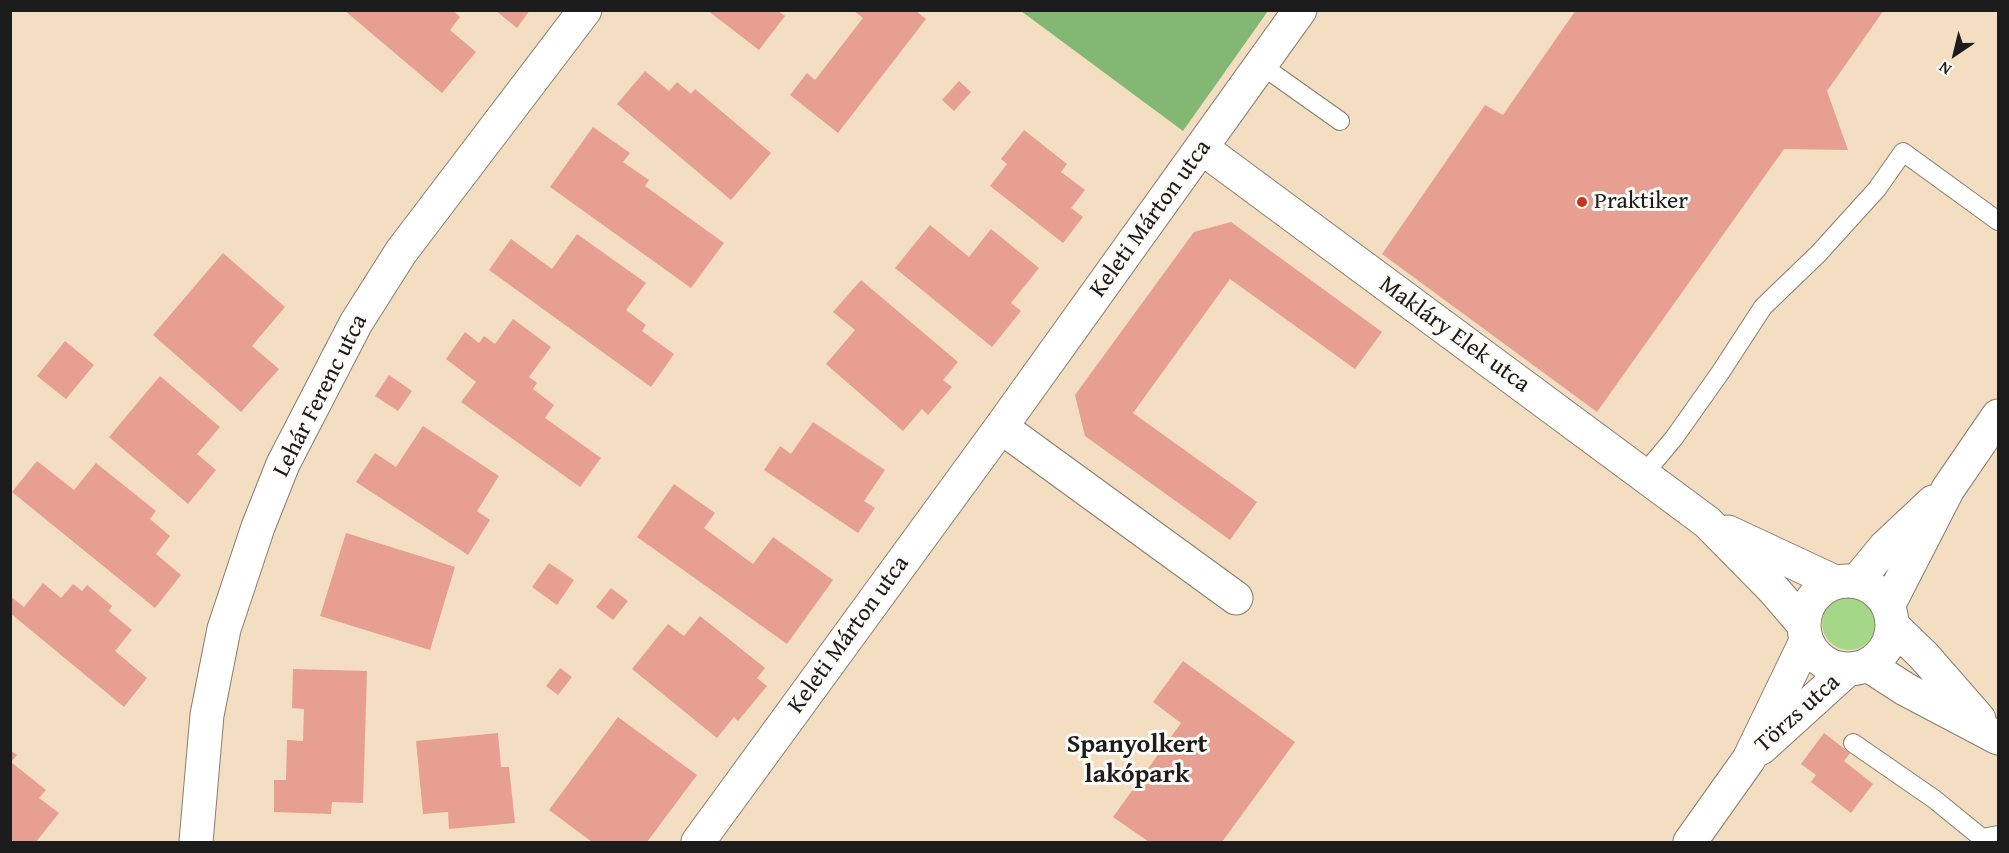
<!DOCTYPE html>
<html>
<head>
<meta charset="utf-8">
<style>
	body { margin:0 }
	#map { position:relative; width:2009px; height:853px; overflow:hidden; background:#f3dec2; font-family:"Gentium Book Plus",serif }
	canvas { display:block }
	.frame { position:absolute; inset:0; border:12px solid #1c1c1c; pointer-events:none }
	.north { position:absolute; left:1925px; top:24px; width:60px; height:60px; -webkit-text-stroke:4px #fdfcf7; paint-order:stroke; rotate:215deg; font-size:16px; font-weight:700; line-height:24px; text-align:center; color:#1c1c1c }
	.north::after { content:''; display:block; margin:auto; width:21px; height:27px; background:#1c1c1c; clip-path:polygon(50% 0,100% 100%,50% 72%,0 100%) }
</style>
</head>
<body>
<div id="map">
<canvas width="2009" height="853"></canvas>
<div class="frame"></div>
<div class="north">N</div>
</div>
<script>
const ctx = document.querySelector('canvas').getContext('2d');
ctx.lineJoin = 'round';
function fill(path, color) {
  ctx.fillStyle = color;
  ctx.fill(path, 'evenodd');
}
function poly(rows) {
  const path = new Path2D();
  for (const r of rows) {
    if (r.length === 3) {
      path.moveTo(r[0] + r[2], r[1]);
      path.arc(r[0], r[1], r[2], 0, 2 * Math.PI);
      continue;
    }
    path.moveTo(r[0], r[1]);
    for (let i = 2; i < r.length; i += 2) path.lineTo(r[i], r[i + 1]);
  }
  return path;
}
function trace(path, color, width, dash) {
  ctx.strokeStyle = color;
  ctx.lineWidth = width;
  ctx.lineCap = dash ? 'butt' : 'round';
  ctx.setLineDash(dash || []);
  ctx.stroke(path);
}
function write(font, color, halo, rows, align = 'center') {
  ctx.font = font + ' "Gentium Book Plus",serif';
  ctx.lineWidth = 6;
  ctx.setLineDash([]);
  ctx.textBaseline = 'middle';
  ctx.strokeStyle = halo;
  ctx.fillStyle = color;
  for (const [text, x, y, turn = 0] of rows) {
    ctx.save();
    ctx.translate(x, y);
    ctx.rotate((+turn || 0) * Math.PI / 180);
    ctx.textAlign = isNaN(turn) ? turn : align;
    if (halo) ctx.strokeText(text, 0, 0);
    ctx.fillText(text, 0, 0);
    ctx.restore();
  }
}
fill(poly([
	[1849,623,27]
]), '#a4d888');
fill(poly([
	[1021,11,1268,11,1183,131]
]), '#83b874');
fill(poly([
	[344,10,453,10,460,17,450,30,476,52,442,93],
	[495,10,530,10,517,28],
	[707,10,777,10,785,16,759,50],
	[853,10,915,10,926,19,838,133,790,95,807,73,815,80,863,18],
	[1576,10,1884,10,1827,91,1848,150,1784,149,1597,412,1382,254,1485,105,1503,115],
	[645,71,669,91,677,82,691,94,695,89,771,153,731,200,617,104],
	[959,81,971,92,954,111,942,100],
	[593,127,630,153,623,162,649,180,645,186,724,243,691,288,550,187],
	[1024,130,1067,164,1061,172,1085,190,1071,208,1083,217,1063,243,990,186,1007,164,1001,159],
	[1231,222,1382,332,1355,369,1230,279,1133,413,1257,502,1230,540,1085,436,1075,395,1194,232],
	[930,225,969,257,991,229,1039,268,1011,303,1021,311,992,347,895,268],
	[577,234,646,283,626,310,646,325,642,331,674,354,651,387,489,270,511,239,552,269],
	[223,253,285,307,252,346,279,369,241,412,153,335],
	[861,280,958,362,943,380,952,387,928,415,922,409,903,431,826,364,855,330,833,312],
	[513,319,551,347,529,377,537,383,533,389,554,405,545,418,601,458,580,487,461,402,476,382,446,359,465,332,479,343,484,336,495,344],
	[65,341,94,365,66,399,37,376],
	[389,375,412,391,398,411,375,396],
	[160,376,220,427,197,454,216,470,188,504,109,437],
	[813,422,885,470,864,501,875,508,858,533,764,470,780,446,791,454],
	[423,426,499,476,477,511,490,520,468,555,356,482,375,453,396,467],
	[37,461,74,490,96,463,156,511,150,519,170,536,156,554,181,575,155,608,12,492],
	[674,484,715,513,704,528,753,564,773,537,833,580,787,644,637,537],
	[346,533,455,567,430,650,320,616],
	[549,563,574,580,557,605,532,587],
	[43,583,61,598,73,584,82,591,87,585,112,606,109,611,132,630,115,651,147,678,124,707,10,613,10,596,24,607],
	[611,588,628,601,613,620,596,607],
	[700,616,765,668,757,678,767,686,738,721,734,717,717,738,632,669,668,624,684,636],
	[1183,661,1295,742,1222,842,1149,842,1113,817,1181,723,1153,702],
	[560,668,572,677,558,695,546,686],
	[293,669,367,671,363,803,332,802,331,814,274,812,274,780,286,780,287,740,303,741,304,709,292,708],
	[618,717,697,775,647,842,592,842,549,810],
	[498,733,501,767,509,767,515,823,449,829,448,812,423,814,416,741],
	[1824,733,1850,753,1844,761,1873,784,1851,813,1811,782,1816,775,1801,764],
	[10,750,17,755,11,762,46,790,39,798,59,813,36,842,10,842]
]), '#e69f91');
const lane = poly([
	[1261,65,1340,121],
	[1643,475,1674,438,1720,373,1763,307,1819,253,1877,189,1903,152,1998,221],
	[1853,743,1934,799,1982,838,1998,835]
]);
const street = poly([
	[1202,148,1707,522,1774,590,1804,625],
	[1001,427,1236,598],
	[1728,532,1835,582],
	[1848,625,44],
	[1857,581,1885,547,1933,502],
	[1888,606,1948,489,1998,416],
	[1892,625,1924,656,1979,719],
	[1868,665,1905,689,1998,738],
	[1761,748,1848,669],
	[196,842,207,715,224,629,258,527,283,464,356,323,401,252,585,10],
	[698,842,1001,427,1300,10],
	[1690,842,1749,759,1806,641]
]);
trace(lane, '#887d6f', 20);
trace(street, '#887d6f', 35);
trace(lane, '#fff', 18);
trace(street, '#fff', 33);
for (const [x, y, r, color] of [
	[1582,202,6,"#c8321e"]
]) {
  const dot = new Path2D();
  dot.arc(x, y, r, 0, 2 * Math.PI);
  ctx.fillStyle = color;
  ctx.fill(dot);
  trace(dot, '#fdfcf7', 2);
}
write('24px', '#1c1c1c', '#fdfcf7', [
	["Praktiker",1594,202]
], 'left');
write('24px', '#1c1c1c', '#fdfcf7', [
	["Keleti Márton utca",1151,219,-54],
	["Makláry Elek utca",1454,335,36],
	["Lehár Ferenc utca",321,396,-63],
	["Keleti Márton utca",849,635,-54],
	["Törzs utca",1798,714,-42]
]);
write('bold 26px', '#1c1c1c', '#fdfcf7', [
	["Spanyolkert",1137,745],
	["lakópark",1137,775]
]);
</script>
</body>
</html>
